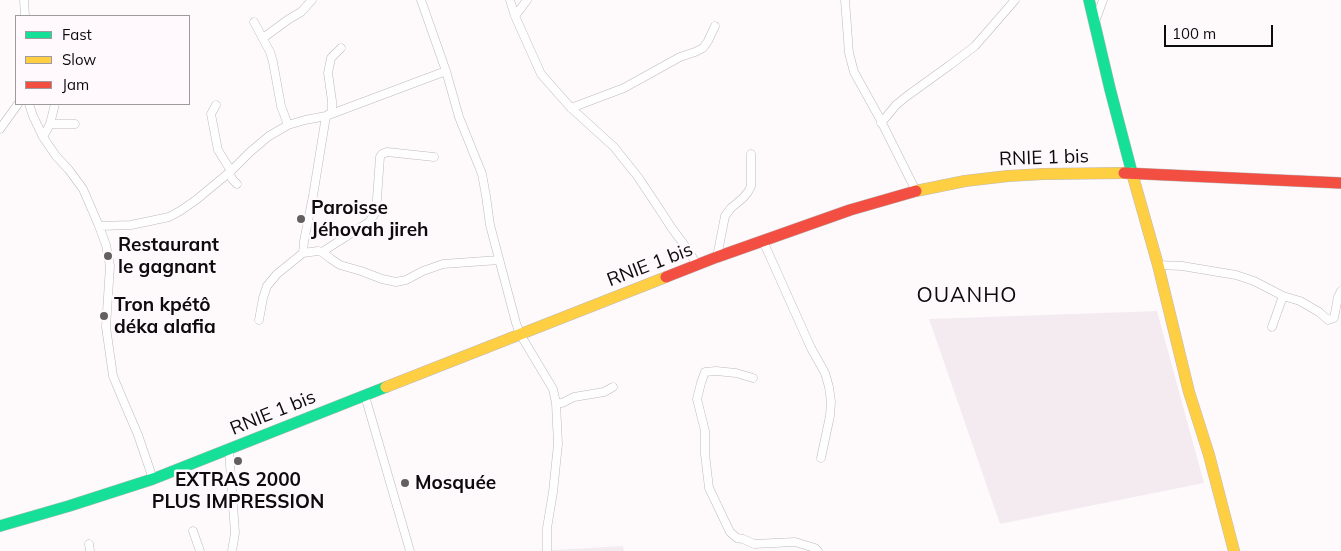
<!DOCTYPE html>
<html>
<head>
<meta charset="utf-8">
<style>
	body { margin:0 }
	#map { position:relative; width:1341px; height:551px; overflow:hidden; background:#fefafc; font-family:Mulish,sans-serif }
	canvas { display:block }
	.legend { position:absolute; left:15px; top:15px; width:175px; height:90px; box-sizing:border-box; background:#fff9fd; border:1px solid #9f9a9d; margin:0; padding:6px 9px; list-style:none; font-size:15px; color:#0e0b0d }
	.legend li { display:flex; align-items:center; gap:10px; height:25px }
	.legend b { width:25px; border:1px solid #9f9a9d }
	.scale { position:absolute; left:1164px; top:25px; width:109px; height:22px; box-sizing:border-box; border:2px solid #0e0b0d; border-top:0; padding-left:6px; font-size:15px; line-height:18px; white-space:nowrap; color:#0e0b0d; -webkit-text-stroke:4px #fff9fd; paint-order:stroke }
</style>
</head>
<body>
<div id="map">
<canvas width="1341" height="551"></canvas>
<ul class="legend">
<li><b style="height:6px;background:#16e098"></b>Fast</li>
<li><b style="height:6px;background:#ffcf43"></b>Slow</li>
<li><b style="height:6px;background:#f24e42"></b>Jam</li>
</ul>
<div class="scale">100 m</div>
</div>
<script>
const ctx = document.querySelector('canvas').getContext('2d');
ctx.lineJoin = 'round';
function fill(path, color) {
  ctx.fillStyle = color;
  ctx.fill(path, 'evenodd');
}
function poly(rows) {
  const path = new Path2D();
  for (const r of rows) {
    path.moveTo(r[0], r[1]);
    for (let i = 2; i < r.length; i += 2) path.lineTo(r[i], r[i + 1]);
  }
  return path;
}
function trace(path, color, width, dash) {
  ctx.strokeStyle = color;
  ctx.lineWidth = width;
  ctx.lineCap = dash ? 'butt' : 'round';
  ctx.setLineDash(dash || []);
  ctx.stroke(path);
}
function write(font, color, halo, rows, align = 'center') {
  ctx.font = font + ' Mulish,sans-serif';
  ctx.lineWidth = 5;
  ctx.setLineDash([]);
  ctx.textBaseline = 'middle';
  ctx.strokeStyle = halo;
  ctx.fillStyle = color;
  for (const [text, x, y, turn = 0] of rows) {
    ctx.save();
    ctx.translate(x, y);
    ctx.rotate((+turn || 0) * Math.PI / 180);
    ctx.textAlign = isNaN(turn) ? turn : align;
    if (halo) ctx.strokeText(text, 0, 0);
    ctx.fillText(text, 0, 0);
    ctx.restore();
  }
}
fill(poly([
	[1157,311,1204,483,1000,524,929,319],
	[623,546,624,551,537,551]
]), '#f4ebf1');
const street = poly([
	[24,0,25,16],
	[421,0,446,71,459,117,482,174,486,196,490,225,516,323,520,334,553,389,556,403,558,444,553,492,547,528,547,551],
	[510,0,515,16,541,74,571,108,614,147,638,177,660,210,671,227,688,250,697,265],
	[845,0,849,53,854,72,879,117,916,191],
	[515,16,527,0],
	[254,22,270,52,273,62,281,106,288,125],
	[1095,22,1103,0],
	[263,38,289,19,301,12,312,0],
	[29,104,33,116,43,137,56,156,69,170,83,189,99,226,106,245,110,266,106,327,113,376,120,393,138,435,153,479],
	[216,105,211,114,218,150,231,171,230,174,232,179,237,184],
	[571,108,624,88,680,57,695,52,703,48,708,41,715,26],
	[881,123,896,105,907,96,950,65,975,46,1015,0],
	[50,124,75,124],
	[0,129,18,104],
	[43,137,50,124,55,104],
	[99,226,131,225,169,217,180,211,196,200,231,171,250,152,269,136,288,125,305,120,326,116,446,71],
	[763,241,811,348,825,373,829,387,831,402,830,416,821,458],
	[322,252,369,222,376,212,380,157,382,154,387,152,434,157],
	[303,253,304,241,313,196,326,116,332,112,332,101,328,73,331,58,341,48],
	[717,257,725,216,731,208,743,198,748,192,751,186,751,154],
	[1158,265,1182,266,1236,275,1254,281,1283,296,1300,301,1319,312,1328,320,1334,318,1338,297,1341,291],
	[259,320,263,298,267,286,277,274,303,253,318,251,322,252,331,259,340,265,361,271,382,279,396,282,406,280,423,271,443,264,499,260],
	[1272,327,1283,296],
	[753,378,736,373,716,371,705,372,701,383,697,399,705,431,705,454,709,488,730,532,737,538,743,539,754,544,795,542,815,548,818,551],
	[365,396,410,551],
	[556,403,562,403,574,397,604,392,613,387],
	[229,450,235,533,232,551],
	[193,531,200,551],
	[89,544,90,551]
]);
const fast = poly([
	[1089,0,1110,89,1132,173],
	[0,526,69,506,153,479,386,387]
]);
const slow = poly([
	[1132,173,1158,265,1189,392,1209,455,1234,551],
	[916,191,965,181,1008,176,1043,174,1124,173],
	[386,387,666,277]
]);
const jam = poly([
	[1124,173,1341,183],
	[666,277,717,257,850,210,916,191]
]);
trace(street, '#bdbabc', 9);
trace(fast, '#bdbabc', 12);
trace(slow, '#bdbabc', 12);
trace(jam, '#bdbabc', 12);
trace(street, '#fffeff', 8);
trace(fast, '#16e098', 11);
trace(slow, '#ffcf43', 11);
trace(jam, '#f24e42', 11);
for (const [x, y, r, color] of [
	[301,219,5,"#625f61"],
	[108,256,5,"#625f61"],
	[104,316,5,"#625f61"],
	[238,461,5,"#625f61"],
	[405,483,5,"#625f61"]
]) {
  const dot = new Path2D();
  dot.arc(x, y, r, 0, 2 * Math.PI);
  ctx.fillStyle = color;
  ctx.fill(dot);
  trace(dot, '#fff9fd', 2);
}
write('19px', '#0e0b0d', '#fff9fd', [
	["RNIE 1 bis",1044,158,-2],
	["RNIE 1 bis",650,265,-21],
	["RNIE 1 bis",273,413,-22]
]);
write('bold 19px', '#0e0b0d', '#fff9fd', [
	["Paroisse",311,208],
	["Jéhovah jireh",311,230],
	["Restaurant",118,245],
	["le gagnant",118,267],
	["Tron kpétô",114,305],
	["déka alafia",114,327],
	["EXTRAS 2000",238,480,"center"],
	["PLUS IMPRESSION",238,502,"center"],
	["Mosquée",415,483]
], 'left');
ctx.letterSpacing = '1px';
write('21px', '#0e0b0d', '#fff9fd', [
	["OUANHO",967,296]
]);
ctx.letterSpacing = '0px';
</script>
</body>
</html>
